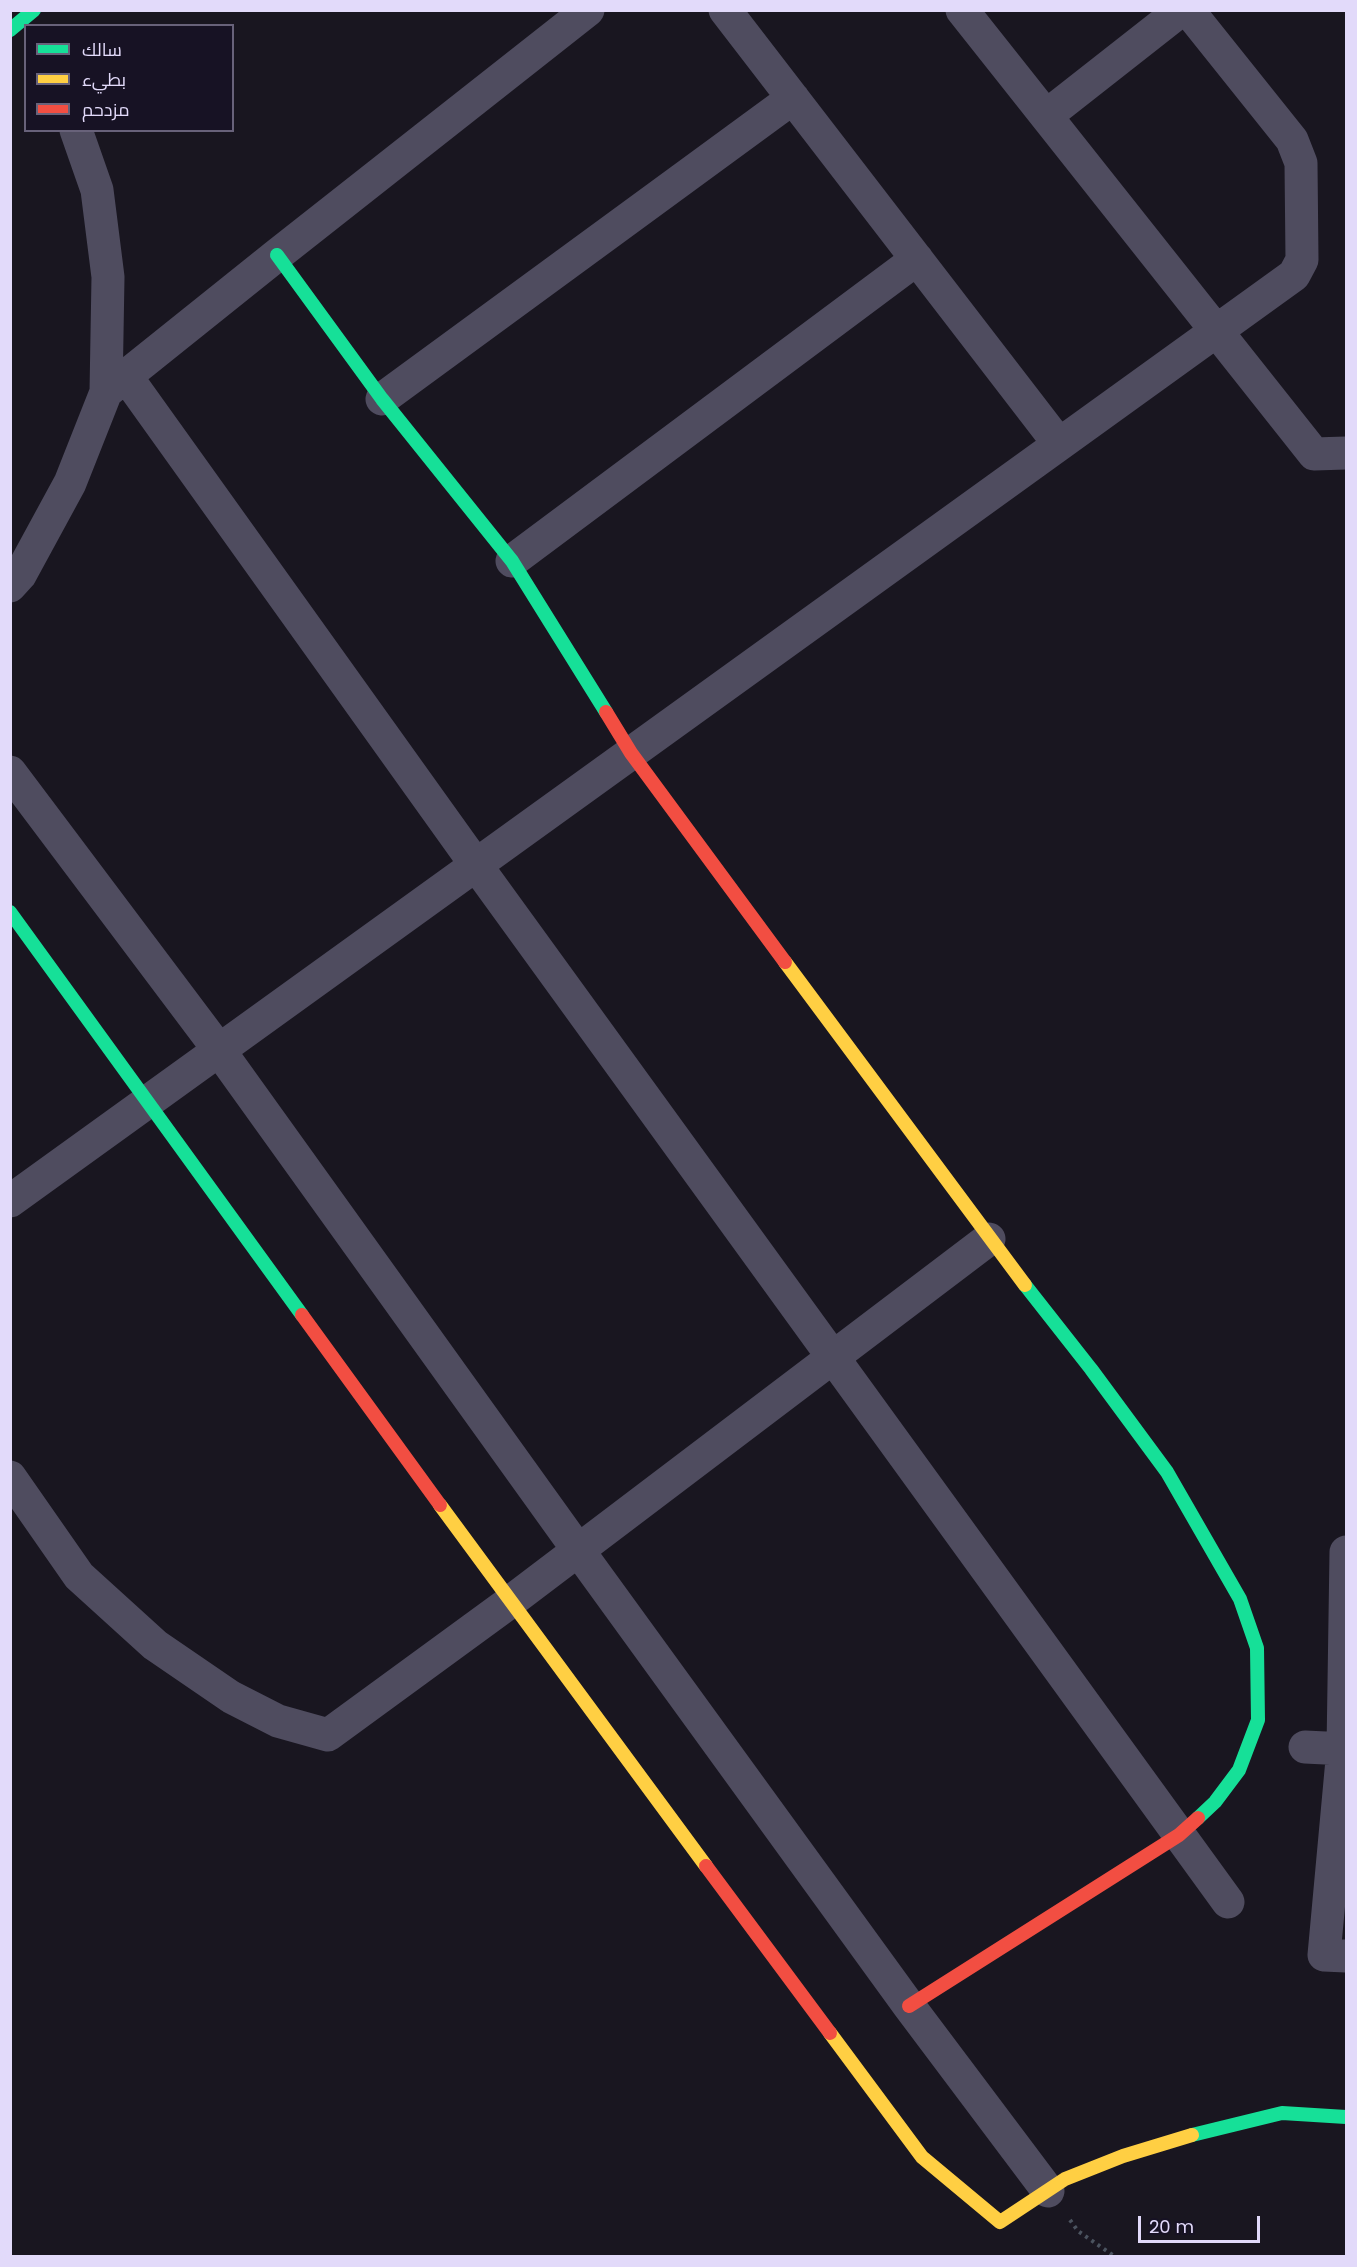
<!DOCTYPE html>
<html>
<head>
<meta charset="utf-8">
<style>
	body { margin:0 }
	#map { position:relative; width:1357px; height:2267px; overflow:hidden; background:#191620; font-family:Poppins,Cairo,sans-serif }
	canvas { display:block }
	.frame { position:absolute; inset:0; border:12px solid #e2dafa; pointer-events:none }
	.legend { position:absolute; left:24px; top:24px; width:210px; height:108px; box-sizing:border-box; background:#171224; border:2px solid #68627a; margin:0; padding:8px 10px; list-style:none; font-size:18px; color:#e2dafa }
	.legend li { display:flex; align-items:center; gap:12px; height:30px }
	.legend b { width:30px; border:2px solid #68627a }
	.scale { position:absolute; left:1138px; top:2216px; width:122px; height:27px; box-sizing:border-box; border:3px solid #e2dafa; border-top:0; padding-left:8px; font-size:18px; line-height:21px; white-space:nowrap; color:#e2dafa; -webkit-text-stroke:4px #171224; paint-order:stroke }
</style>
</head>
<body>
<div id="map">
<canvas width="1357" height="2267"></canvas>
<div class="frame"></div>
<ul class="legend">
<li><b style="height:8px;background:#16e098"></b>سالك</li>
<li><b style="height:8px;background:#ffcf43"></b>بطيء</li>
<li><b style="height:8px;background:#f24e42"></b>مزدحم</li>
</ul>
<div class="scale">20 m</div>
</div>
<script>
const ctx = document.querySelector('canvas').getContext('2d');
ctx.lineJoin = 'round';
function poly(rows) {
  const path = new Path2D();
  for (const r of rows) {
    path.moveTo(r[0], r[1]);
    for (let i = 2; i < r.length; i += 2) path.lineTo(r[i], r[i + 1]);
  }
  return path;
}
function trace(path, color, width, dash) {
  ctx.strokeStyle = color;
  ctx.lineWidth = width;
  ctx.lineCap = dash ? 'butt' : 'round';
  ctx.setLineDash(dash || []);
  ctx.stroke(path);
}
trace(poly([
	[1070,2220,1078,2231,1114,2256]
]), '#4b535f', 4, [3, 4.5]);
trace(poly([
	[725,10,1059,444],
	[962,10,1314,454,1346,453],
	[1046,116,1181,10],
	[126,376,476,865,1228,1902],
	[106,392,277,255,588,10],
	[382,399,793,98],
	[512,561,917,259],
	[10,586,20,575,70,483,106,392,108,277,97,190,76,130],
	[10,772,219,1050,578,1550,909,2006,1048,2191],
	[10,1201,1294,275,1302,260,1301,163,1292,140,1188,10],
	[10,1477,79,1576,155,1645,231,1697,278,1721,328,1735,510,1602,989,1239],
	[1346,1552,1343,1749,1324,1955,1346,1956],
	[1305,1747,1346,1749]
]), '#4f4c5f', 33);
trace(poly([
	[10,30,34,10],
	[277,255,382,399,512,561,606,712],
	[10,912,302,1315],
	[1025,1285,1091,1369,1167,1472,1240,1599,1257,1648,1258,1720,1239,1770,1215,1802,1198,1818],
	[1192,2135,1282,2113,1346,2117]
]), '#16e098', 14);
trace(poly([
	[785,962,1025,1285],
	[440,1505,706,1866],
	[830,2033,922,2157,1000,2222,1065,2179,1123,2156,1192,2135]
]), '#ffcf43', 14);
trace(poly([
	[606,712,631,753,785,962],
	[302,1315,440,1505],
	[706,1866,830,2033],
	[909,2006,1179,1835,1198,1818]
]), '#f24e42', 14);
</script>
</body>
</html>
